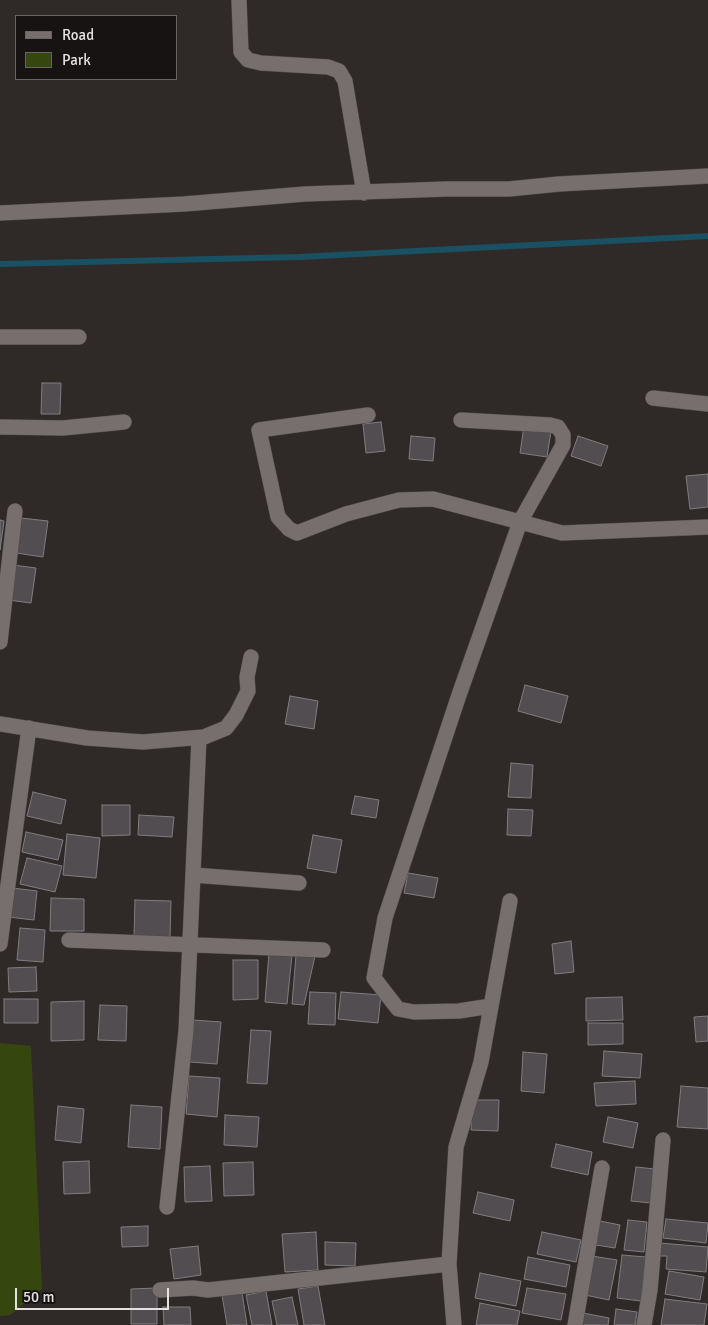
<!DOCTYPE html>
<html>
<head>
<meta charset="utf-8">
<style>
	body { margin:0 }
	#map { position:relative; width:708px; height:1325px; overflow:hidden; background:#2f2a28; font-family:Signika,sans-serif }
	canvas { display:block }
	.legend { position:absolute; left:15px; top:15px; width:162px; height:65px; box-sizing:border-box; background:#161312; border:1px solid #696564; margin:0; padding:6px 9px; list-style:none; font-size:15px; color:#e5e1e0 }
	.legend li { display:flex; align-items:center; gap:10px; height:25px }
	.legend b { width:25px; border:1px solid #696564 }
	.scale { position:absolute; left:15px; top:1288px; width:154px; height:22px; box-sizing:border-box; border:2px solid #e5e1e0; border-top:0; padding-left:6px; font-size:15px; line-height:18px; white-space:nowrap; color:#e5e1e0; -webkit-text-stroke:4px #161312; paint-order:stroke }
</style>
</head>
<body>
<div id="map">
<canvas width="708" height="1325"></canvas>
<ul class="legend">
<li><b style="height:6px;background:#766f6d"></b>Road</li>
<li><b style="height:14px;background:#35470e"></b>Park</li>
</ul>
<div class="scale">50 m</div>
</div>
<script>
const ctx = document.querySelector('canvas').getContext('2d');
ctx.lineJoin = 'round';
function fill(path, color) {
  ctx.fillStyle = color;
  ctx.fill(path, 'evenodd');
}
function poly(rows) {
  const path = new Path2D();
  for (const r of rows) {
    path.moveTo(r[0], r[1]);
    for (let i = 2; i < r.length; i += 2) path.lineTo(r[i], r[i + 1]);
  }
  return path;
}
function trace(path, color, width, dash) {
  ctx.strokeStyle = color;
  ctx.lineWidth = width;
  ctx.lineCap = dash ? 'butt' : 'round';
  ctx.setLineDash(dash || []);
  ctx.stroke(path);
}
fill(poly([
	[0,1043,31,1046,42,1289,10,1315,0,1316]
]), '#35470e');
trace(poly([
	[0,264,299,257,708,236]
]), '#195163', 6);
const building = poly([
	[42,383,61,383,60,414,41,414,42,383],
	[381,422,385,451,366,453,363,424,381,422],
	[524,426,551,431,547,457,520,453,524,426],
	[411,436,435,438,433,461,409,459,411,436],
	[578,436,608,446,601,466,571,456,578,436],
	[708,474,708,507,690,509,686,476,708,474],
	[21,518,48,521,43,557,16,553,21,518],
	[0,520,4,521,0,550,0,520],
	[13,565,36,568,31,603,8,600,13,565],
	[525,685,568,696,561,723,518,711,525,685],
	[290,696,318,701,314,729,285,724,290,696],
	[511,763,533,765,531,798,508,797,511,763],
	[33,792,66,800,61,824,27,816,33,792],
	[355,796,379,800,376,818,351,814,355,796],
	[102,805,130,805,130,835,102,836,102,805],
	[508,809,533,810,531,836,507,835,508,809],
	[139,815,174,817,172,837,138,835,139,815],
	[26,832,63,840,58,860,22,852,26,832],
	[67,834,100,838,96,878,63,875,67,834],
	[313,835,342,840,336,873,307,868,313,835],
	[27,858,62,866,55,892,20,884,27,858],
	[408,873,438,878,434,898,404,893,408,873],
	[12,888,37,891,34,920,8,917,12,888],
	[51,898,84,899,84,931,50,931,51,898],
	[135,900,171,901,170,937,134,937,135,900],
	[20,928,45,930,43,962,17,960,20,928],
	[571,941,574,972,555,974,552,944,571,941],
	[269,953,292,955,287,1004,265,1002,269,953],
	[296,955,315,956,304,1005,292,1004,296,955],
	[233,960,258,960,258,999,233,1000,233,960],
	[36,967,37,991,9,992,8,968,36,967],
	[310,992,336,993,335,1025,308,1024,310,992],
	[341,992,381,995,378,1023,338,1019,341,992],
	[622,997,623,1020,586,1021,586,998,622,997],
	[4,999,38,999,38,1023,4,1023,4,999],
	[84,1001,84,1040,51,1041,51,1002,84,1001],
	[100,1005,127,1006,126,1041,98,1040,100,1005],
	[708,1016,708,1041,696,1042,694,1017,708,1016],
	[193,1020,221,1022,217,1064,190,1062,193,1020],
	[588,1023,623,1023,623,1044,588,1045,588,1023],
	[251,1030,271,1031,267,1084,247,1083,251,1030],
	[604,1051,642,1054,640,1078,602,1076,604,1051],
	[523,1052,547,1054,544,1093,521,1091,523,1052],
	[189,1076,220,1078,217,1117,186,1114,189,1076],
	[635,1081,636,1104,596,1106,594,1083,635,1081],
	[681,1086,708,1088,708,1129,677,1127,681,1086],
	[472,1100,499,1100,498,1131,471,1130,472,1100],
	[131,1105,162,1107,160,1149,128,1147,131,1105],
	[58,1106,84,1109,81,1143,55,1140,58,1106],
	[225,1115,259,1117,257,1147,224,1145,225,1115],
	[608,1117,638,1123,633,1148,603,1142,608,1117],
	[556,1144,592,1152,588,1175,551,1167,556,1144],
	[89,1161,90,1193,64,1194,63,1162,89,1161],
	[253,1162,254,1195,224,1196,223,1163,253,1162],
	[210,1166,212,1201,185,1202,184,1167,210,1166],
	[636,1167,655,1169,651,1203,631,1201,636,1167],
	[478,1192,514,1200,510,1221,473,1213,478,1192],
	[666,1219,708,1223,706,1243,663,1238,666,1219],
	[628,1220,647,1222,644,1252,624,1250,628,1220],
	[600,1221,620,1225,615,1248,596,1245,600,1221],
	[148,1226,148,1246,122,1247,121,1227,148,1226],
	[316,1232,318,1270,285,1272,282,1234,316,1232],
	[542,1232,581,1240,576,1262,537,1254,542,1232],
	[325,1242,356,1243,355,1266,325,1265,325,1242],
	[659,1243,708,1247,706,1272,666,1269,667,1256,658,1256,659,1243],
	[198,1246,201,1275,174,1279,170,1249,198,1246],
	[622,1255,646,1257,641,1301,617,1298,622,1255],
	[592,1256,617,1260,609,1300,585,1295,592,1256],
	[528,1257,570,1265,566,1287,524,1279,528,1257],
	[669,1271,704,1277,700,1300,665,1294,669,1271],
	[480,1273,521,1281,516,1306,475,1298,480,1273],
	[318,1286,325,1325,304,1325,298,1289,318,1286],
	[157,1288,157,1324,131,1324,131,1289,157,1288],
	[527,1288,566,1294,561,1320,522,1313,527,1288],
	[266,1291,272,1325,252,1325,246,1295,266,1291],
	[242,1292,247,1325,227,1325,222,1295,242,1292],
	[292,1297,298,1325,277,1325,272,1301,292,1297],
	[665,1299,707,1304,704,1325,661,1325,665,1299],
	[480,1303,520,1311,517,1325,476,1325,480,1303],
	[163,1307,190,1307,191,1325,164,1325,163,1307],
	[616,1309,637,1312,635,1325,614,1325,616,1309],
	[583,1313,609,1318,608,1325,581,1325,583,1313]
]);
fill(building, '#524d51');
trace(building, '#817c80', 1);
const street = poly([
	[239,0,241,52,248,60,261,63,328,67,339,71,345,81,364,193],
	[0,213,184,204,305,194,446,189,509,189,559,184,708,176],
	[0,337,79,337],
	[653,398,708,404],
	[368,415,259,430,278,517,289,529,297,533,346,514,399,500,433,499,562,533,708,527],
	[461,420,550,425,558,427,563,435,563,445,520,522,459,695,385,918,374,978,398,1009,414,1012,459,1011,491,1006],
	[0,427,63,428,124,422],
	[0,642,15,511],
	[0,724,87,738,143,742,204,737,226,728,236,715,248,691,247,677,251,657],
	[193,875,299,883],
	[69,940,323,950],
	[0,944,29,728],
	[167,1207,186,1031,199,738],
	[160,1290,193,1288,208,1290,449,1264],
	[454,1325,449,1264,456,1147,481,1062,510,901],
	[575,1325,602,1168],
	[644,1325,650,1290,663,1140]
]);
trace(street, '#4d4947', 16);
trace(street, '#766f6d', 15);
</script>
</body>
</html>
